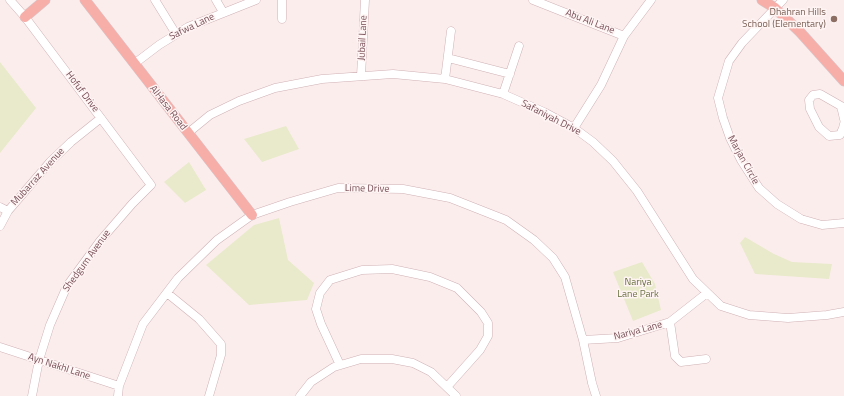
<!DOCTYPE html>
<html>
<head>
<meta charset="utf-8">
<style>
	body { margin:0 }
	canvas { display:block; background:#fceded }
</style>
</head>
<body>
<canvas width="844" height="396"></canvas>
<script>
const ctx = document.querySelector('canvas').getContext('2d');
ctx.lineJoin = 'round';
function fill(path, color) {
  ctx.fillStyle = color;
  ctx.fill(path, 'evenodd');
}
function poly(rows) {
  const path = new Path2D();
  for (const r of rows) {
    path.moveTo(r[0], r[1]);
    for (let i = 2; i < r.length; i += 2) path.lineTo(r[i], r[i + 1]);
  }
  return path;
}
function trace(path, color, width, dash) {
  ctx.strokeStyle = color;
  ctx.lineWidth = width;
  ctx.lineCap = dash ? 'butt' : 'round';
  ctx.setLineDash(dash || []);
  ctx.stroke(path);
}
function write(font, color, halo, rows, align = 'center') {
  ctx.font = font + ' "Titillium Web",sans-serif';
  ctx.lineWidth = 3;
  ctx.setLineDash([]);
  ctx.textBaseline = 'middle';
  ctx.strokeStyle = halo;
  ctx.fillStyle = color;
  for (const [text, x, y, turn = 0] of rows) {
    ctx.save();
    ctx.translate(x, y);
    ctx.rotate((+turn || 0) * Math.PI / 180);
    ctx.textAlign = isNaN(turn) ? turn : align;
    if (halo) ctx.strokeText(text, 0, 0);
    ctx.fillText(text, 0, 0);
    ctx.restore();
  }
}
fill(poly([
	[0,62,36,108,0,153],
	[286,126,299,149,262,162,244,139],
	[189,162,206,190,185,203,164,182],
	[279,218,288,260,314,283,307,300,249,305,206,265,254,225],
	[745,237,774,254,792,262,832,264,829,279,755,274,740,243],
	[642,262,655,284,661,310,633,321,613,272]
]), '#e9eacb');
const minor = poly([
	[10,0,25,17,151,185,132,204,100,241,67,286,50,325,39,360,32,396],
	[155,0,176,34],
	[216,0,223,12],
	[282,0,282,19],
	[533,0,624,36],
	[783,0,742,43,729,61,718,98,723,118,730,138,741,160,759,188,777,204,801,219,822,225,844,223],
	[448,58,510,74],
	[134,64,159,45,188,27,256,0],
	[361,76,365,0],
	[445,79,451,31],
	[503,94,519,46],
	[844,119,841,106,820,94,813,95,809,100,810,109,819,127,829,136,840,135,843,128,844,124],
	[574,128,601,85,624,36,651,0],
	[188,133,210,115,239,101,275,88,322,79,393,74,445,79,503,94,544,112,574,128,593,142,613,161,637,191,693,279,721,306,749,315,788,318,827,315,844,312],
	[0,207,8,211],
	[0,226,8,211,50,162,71,142,101,118],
	[167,293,199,319,221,344,221,355,209,396],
	[670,322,675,356,681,362,706,359],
	[583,340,618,338,670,322,707,293],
	[0,347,119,386],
	[340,365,321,324,316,309,320,293,330,280,362,270,392,269,430,277,457,288,481,312,488,323,488,336,480,350,447,387],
	[118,396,119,386,143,324,178,278,217,240,252,215,290,202,338,188,403,189,450,198,506,220,534,240,553,258,565,277,583,340,592,383,596,396],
	[300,396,311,382,334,367,361,359,392,359,413,363,431,372,456,396]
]);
const major = poly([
	[85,0,252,215],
	[762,0,775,8,800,32,844,81],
	[25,17,45,0]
]);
trace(minor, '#cfb1b5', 9);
trace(major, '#d6cacd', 11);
trace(minor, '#fff', 8);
trace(major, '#f7aea9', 10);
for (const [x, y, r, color] of [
	[834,19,4,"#8d6e63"]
]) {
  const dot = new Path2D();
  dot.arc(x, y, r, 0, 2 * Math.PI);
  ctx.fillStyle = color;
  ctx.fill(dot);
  trace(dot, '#fef4f3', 1.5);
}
write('10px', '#785e54', '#fef4f3', [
	["Dhahran Hills",826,13],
	["School (Elementary)",826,25]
], 'right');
write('10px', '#784f58', '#fef4f3', [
	["Abu Ali Lane",590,22,21],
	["Safwa Lane",192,27,-26],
	["Jubail Lane",363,38,-87],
	["Hofuf Drive",82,92,53],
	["AlHasa Road",168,108,52],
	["Safaniyah Drive",551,118,27],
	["Marjan Circle",743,160,61],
	["Mubarraz Avenue",38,177,-48],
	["Lime Drive",367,189,1],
	["Shedgum Avenue",87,261,-54],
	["Nariya Lane",638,331,-15],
	["Ayn Nakhl Lane",59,367,18]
]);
write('10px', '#6a7141', '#fef4f3', [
	["Nariya",638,283],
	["Lane Park",638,295]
]);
</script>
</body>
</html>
